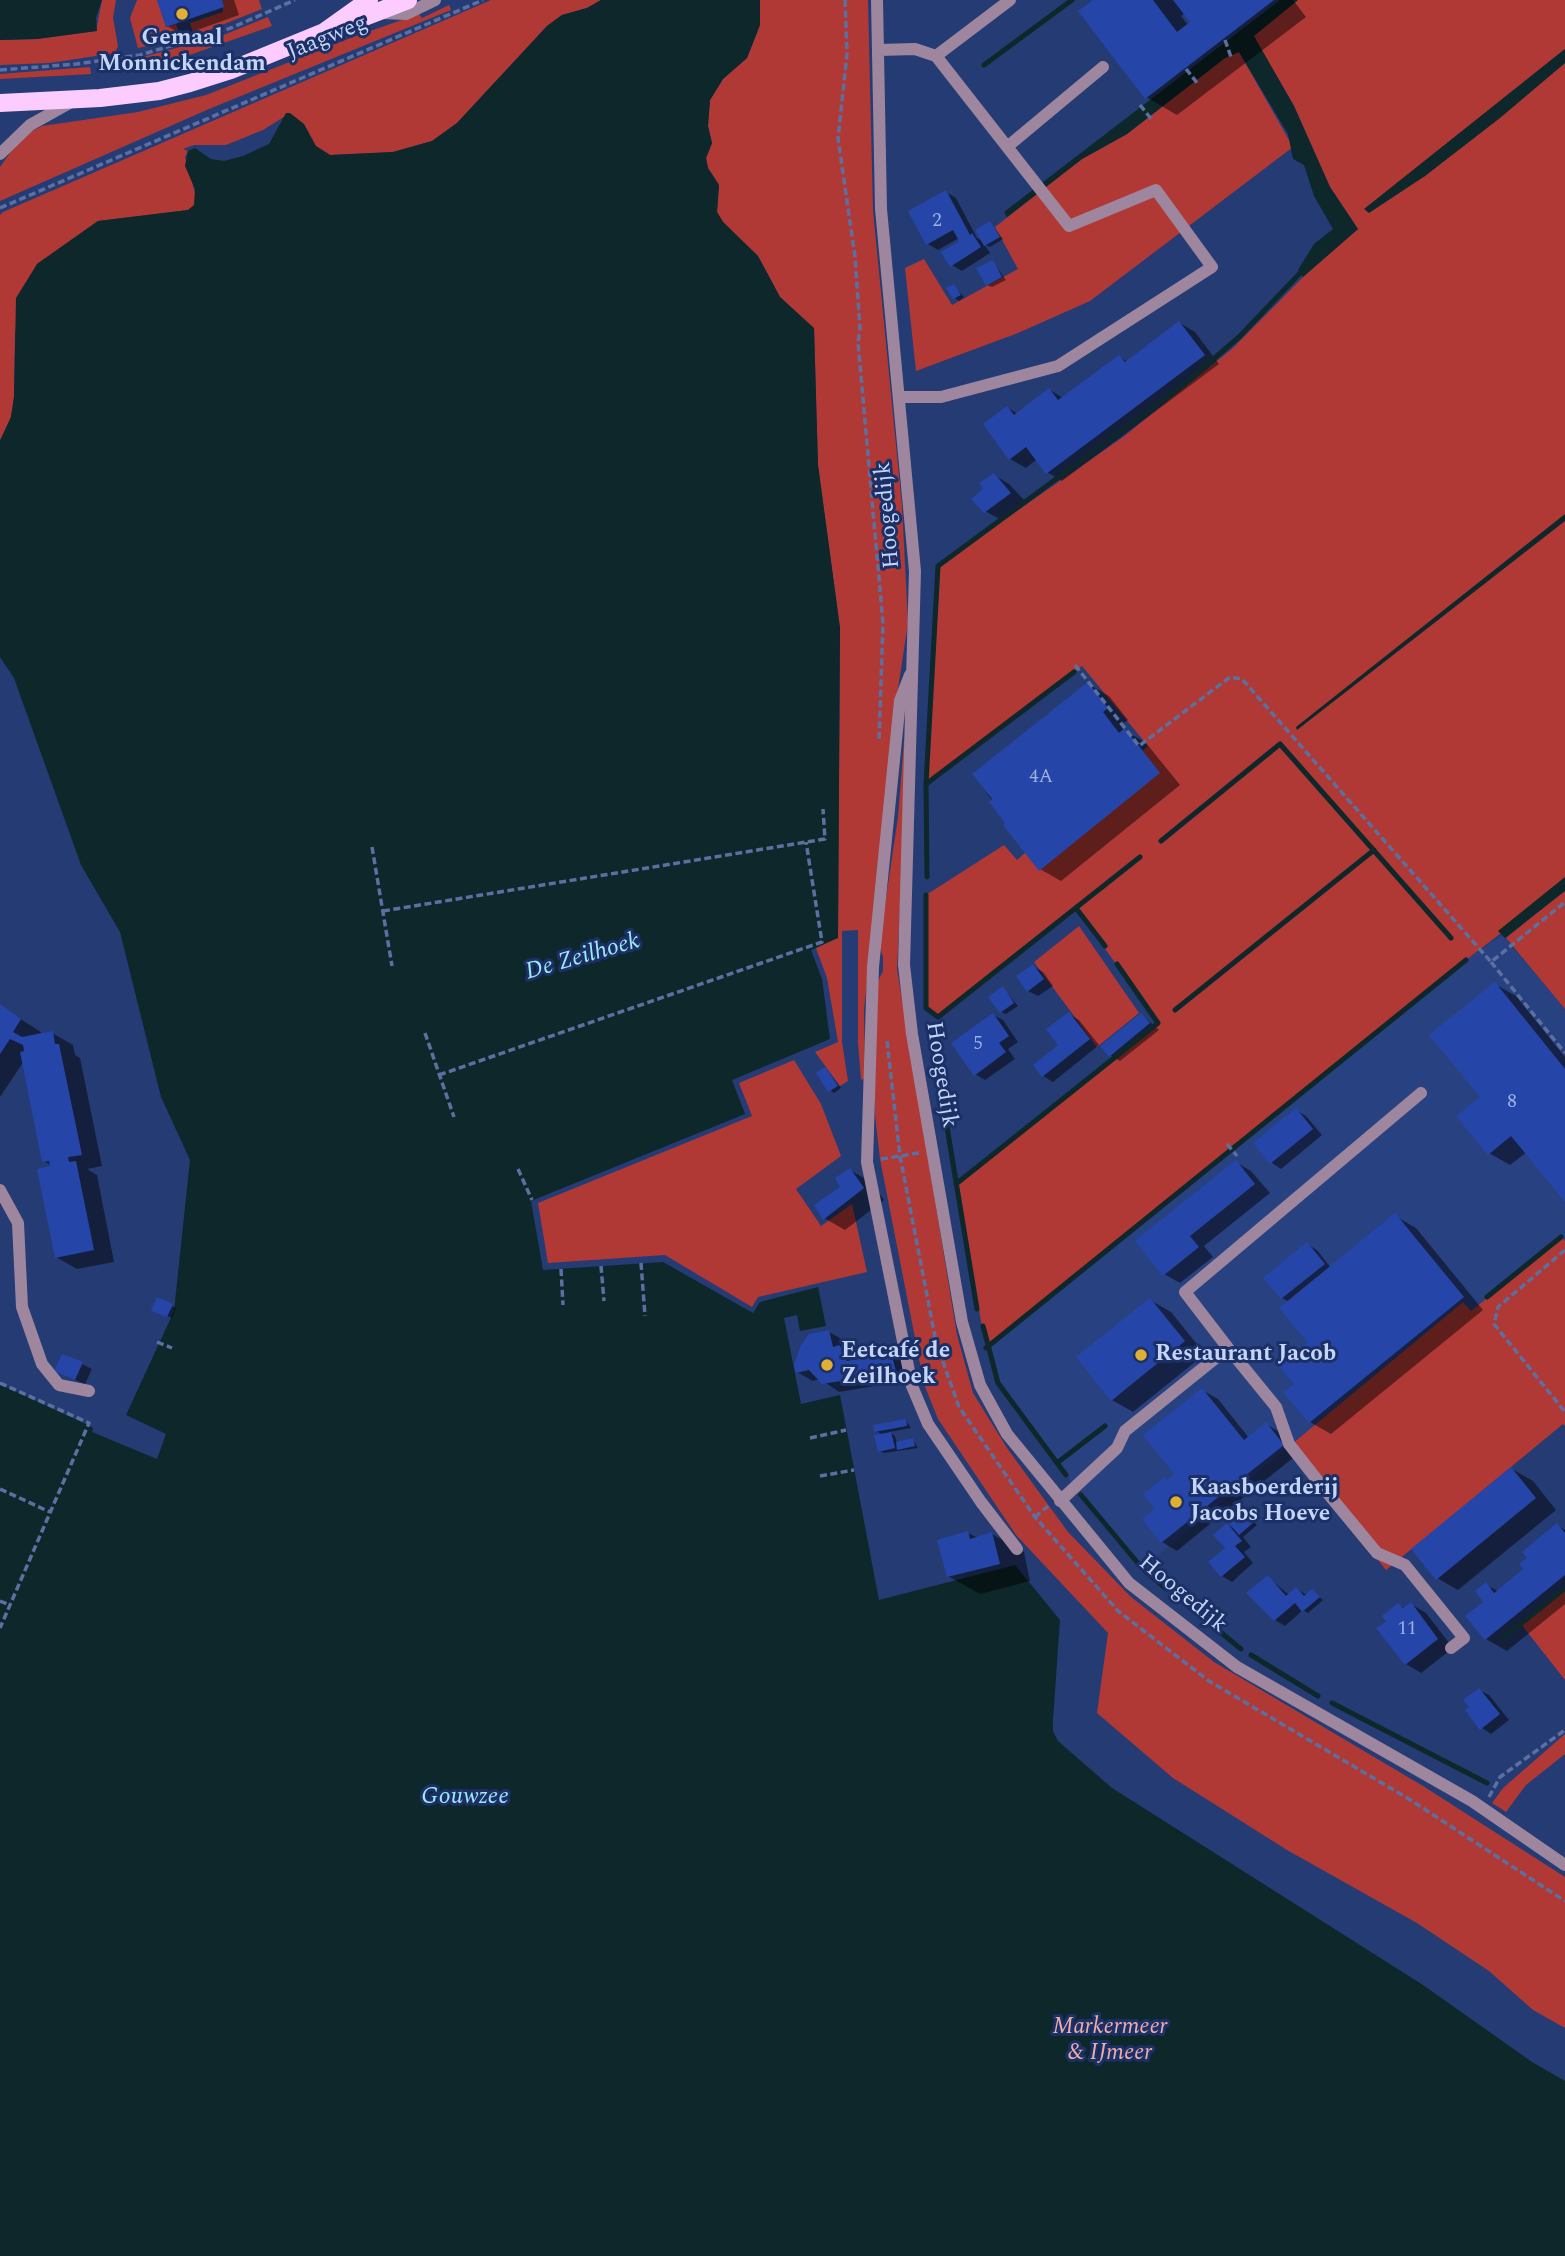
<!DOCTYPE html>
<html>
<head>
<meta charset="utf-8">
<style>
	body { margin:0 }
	canvas { display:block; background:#243b73 }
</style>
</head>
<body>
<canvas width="1565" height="2256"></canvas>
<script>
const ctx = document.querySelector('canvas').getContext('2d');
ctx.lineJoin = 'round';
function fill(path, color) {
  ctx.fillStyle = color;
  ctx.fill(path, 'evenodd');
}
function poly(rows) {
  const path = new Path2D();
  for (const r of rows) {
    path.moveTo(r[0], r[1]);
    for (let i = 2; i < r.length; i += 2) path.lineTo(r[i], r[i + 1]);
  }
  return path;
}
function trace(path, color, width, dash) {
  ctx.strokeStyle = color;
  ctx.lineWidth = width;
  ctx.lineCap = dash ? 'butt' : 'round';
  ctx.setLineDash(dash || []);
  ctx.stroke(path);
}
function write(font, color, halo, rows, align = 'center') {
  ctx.font = font + ' Spectral,serif';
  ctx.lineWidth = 6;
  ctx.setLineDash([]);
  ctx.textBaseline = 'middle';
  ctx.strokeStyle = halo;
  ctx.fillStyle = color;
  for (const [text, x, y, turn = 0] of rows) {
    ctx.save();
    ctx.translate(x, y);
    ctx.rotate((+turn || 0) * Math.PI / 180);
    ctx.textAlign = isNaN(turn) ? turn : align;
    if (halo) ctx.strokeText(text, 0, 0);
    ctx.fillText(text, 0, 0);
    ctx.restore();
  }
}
fill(poly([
	[1502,935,1565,1009,1565,1241,1561,1237,1470,1311,1462,1302,1142,1568,1081,1495,998,1383,986,1348,1466,960]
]), '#284181');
fill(poly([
	[102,0,116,0,113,18,118,46,115,53,50,63,0,65,0,40,37,39,96,31],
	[137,0,157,0,166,27,176,24,181,39,138,48,130,18],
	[222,0,259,0,262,9,194,36,190,23,223,12],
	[491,0,601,0,587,8,562,15,547,26,457,123,432,141,393,152,330,155,316,146,290,113,263,130,226,145,194,145,183,149,188,151,185,157,196,197,195,205,188,210,98,221,37,264,15,332,14,397,11,417,0,440,0,215,3,212],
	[760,0,868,0,873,211,902,506,908,623,896,702,864,1010,865,1078,861,1080,858,1043,858,930,842,931,842,1042,848,1081,840,1086,815,1052,838,1042,827,978,816,948,838,937,840,628,818,465,814,329,780,297,758,256,723,222,717,212,719,185,708,168,706,158,712,143,708,126,710,100,723,79,747,58,760,25],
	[1298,0,1565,0,1565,49,1365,209,1425,176,1565,63,1565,884,1466,960,986,1348,956,1184,1158,1023,1076,908,938,1017,926,1008,926,895,1004,845,1017,860,1148,746,1082,666,926,784,938,566,1123,437,1233,348,1303,277,1358,229,1330,187,1294,106,1253,36],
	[449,5,451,10,209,109,0,201,0,167,12,150,32,131,42,126,138,112,206,95,353,37,419,14,422,18],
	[268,17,272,26,181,58,137,67,135,59,221,36],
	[1239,52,1293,147,1090,301,1018,333,916,371,905,268,924,259,952,305,1018,269,995,227,1082,159,1127,134,1225,58],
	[90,67,91,74,0,79,0,74],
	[908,736,897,969,957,1335,973,1393,1007,1448,1068,1532,1131,1597,1214,1662,1423,1786,1565,1877,1565,2028,1533,2010,1489,1971,1417,1923,1287,1850,1173,1778,1097,1713,1108,1633,1016,1535,938,1419,924,1384,880,1159,875,1115,875,987,883,971,883,957,879,945,898,817,904,740],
	[1565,890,1565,1009,1506,938],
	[1079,926,1139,1013,1097,1047,1034,962],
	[794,1060,821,1104,841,1156,796,1189,821,1226,852,1204,867,1272,758,1297,752,1307,665,1255,548,1263,538,1203,752,1116,739,1083],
	[1561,1237,1565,1241,1565,1426,1563,1424,1386,1570,1287,1448,1463,1302,1471,1311],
	[1565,1589,1565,1680,1521,1624],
	[1565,1734,1565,1754,1526,1785,1506,1812,1492,1803,1503,1788]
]), '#b03936');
fill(poly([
	[0,0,102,0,96,18,97,31,37,39,0,40],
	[601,0,760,0,760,25,747,58,723,79,710,100,708,126,712,143,706,158,708,168,719,185,717,212,723,222,758,256,780,297,814,328,818,465,840,628,838,938,811,950,822,979,830,1039,732,1080,745,1114,531,1201,543,1270,663,1262,753,1313,760,1302,818,1287,826,1326,800,1331,797,1315,784,1318,801,1404,840,1395,879,1600,1015,1565,1060,1620,1053,1720,1053,1731,1058,1741,1112,1788,1423,1985,1532,2062,1565,2081,1565,2256,0,2256,0,1384,88,1425,93,1428,92,1432,157,1459,166,1434,126,1415,174,1311,190,1160,161,1097,120,932,81,865,14,678,0,657,0,441,11,417,14,397,16,298,37,264,98,221,188,210,194,205,195,189,185,166,188,151,195,148,211,159,224,161,243,156,269,144,286,113,290,113,304,124,316,146,330,155,393,152,432,141,457,123,547,26,562,15,587,8],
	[1280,0,1298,0,1254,36,1294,106,1330,187,1358,229,1303,277,1298,270,1314,244,1333,229,1314,196,1304,165,1293,159,1288,134,1239,52,1225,58,1127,134,1082,159,1007,217,1004,212],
	[1565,49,1565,63,1500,118,1425,176,1369,213,1364,209],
	[1565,514,1565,521,1297,730,1296,727],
	[1565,877,1565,891,1505,938,1498,931]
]), '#0d272a');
fill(poly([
	[159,0,234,0,239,15,183,35,167,26],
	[1096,0,1293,0,1306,17,1177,115,1146,97],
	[1185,13,1192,22,1188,25,1181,16],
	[946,192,956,198,977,238,984,242,990,223,1003,239,990,247,984,244,990,253,962,271,952,265,961,242,959,238,938,250,928,244],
	[993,262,1006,280,992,287,987,285],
	[954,286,964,297,959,301,955,298],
	[1180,323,1195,332,1219,364,1062,481,1047,472,1037,459,1026,468,1010,459,1008,408,1018,414,1050,390,1063,398,1119,357,1128,362],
	[994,475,1009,484,1026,502,1001,520,985,511,986,489],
	[1088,684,1109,696,1128,720,1122,724,1129,733,1146,743,1180,785,1061,881,1040,869,974,775],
	[1033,966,1043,972,1053,986,1038,996,1028,991],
	[1495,984,1516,996,1565,1057,1565,1199,1527,1152,1510,1165,1489,1153,1482,1097],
	[1003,988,1018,1006,1006,1014,1001,1012],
	[0,1006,41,1032,39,1036,52,1033,73,1045,75,1055,80,1058,102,1166,87,1169,97,1175,114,1262,77,1269,56,1257,54,1167,44,1161,24,1061,0,1097],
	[1069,1014,1079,1020,1099,1045,1053,1082,1043,1076,1060,1045],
	[993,1015,1003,1020,1018,1042,1008,1049,1015,1059,985,1080,975,1074],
	[1142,1015,1159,1030,1120,1061,1110,1055],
	[825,1069,841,1088,834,1093,830,1090],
	[1296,1110,1306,1116,1322,1135,1281,1169,1272,1163,1256,1143],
	[1236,1162,1251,1171,1270,1193,1204,1246,1213,1257,1180,1283,1164,1274],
	[850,1170,871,1182,884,1200,845,1230,824,1218],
	[1395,1216,1416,1228,1483,1310,1331,1434,1310,1422,1296,1384,1310,1343,1289,1302,1282,1298,1307,1244,1317,1250,1331,1268],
	[1150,1300,1171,1312,1205,1354,1133,1412,1112,1400],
	[172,1306,176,1308,172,1318,158,1312],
	[829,1332,845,1341,847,1351,859,1360,891,1354,906,1363,910,1380,839,1392,820,1379,813,1381,797,1372],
	[82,1364,92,1369,85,1384,66,1376],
	[1202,1390,1218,1399,1249,1438,1266,1424,1281,1433,1298,1454,1219,1517,1216,1516,1209,1522,1210,1524,1177,1551,1162,1542,1157,1509,1169,1481,1177,1474],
	[906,1421,911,1428,889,1432,895,1436,897,1443,913,1440,918,1448,884,1453,879,1451,883,1435,876,1431],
	[1512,1469,1533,1481,1556,1510,1458,1590,1437,1578],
	[1241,1510,1257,1525,1243,1537,1251,1547,1244,1552,1253,1563,1232,1582,1222,1576,1227,1525,1237,1530],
	[1557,1525,1565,1530,1565,1604,1507,1651,1486,1639,1486,1585,1498,1591,1526,1569],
	[968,1533,978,1538,992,1534,1024,1552,1030,1581,980,1594,948,1576],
	[1268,1577,1289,1595,1296,1589,1307,1595,1312,1591,1323,1600,1308,1613,1303,1610,1285,1626,1275,1620],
	[1411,1604,1426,1613,1453,1648,1421,1673,1406,1664,1388,1622,1398,1605,1405,1608],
	[1479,1690,1489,1695,1509,1720,1491,1734,1482,1728,1471,1707]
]), '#0007');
trace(poly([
	[984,65,1072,0],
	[926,784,1074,672],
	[1161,841,1280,744,1451,938],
	[927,877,926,784,938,566,1181,387,1239,337,1303,270],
	[926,895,926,1008,938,1017,1140,857],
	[1076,908,1105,946],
	[1175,1010,1374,850],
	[946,1121,977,1309],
	[956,1184,1158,1023,1117,964],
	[1487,1297,1561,1237],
	[983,1326,998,1383,1066,1475],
	[986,1348,1466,960],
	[1057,1463,1105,1426],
	[1081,1495,1142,1568,1165,1588],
	[1174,1594,1241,1649],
	[1503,1638,1565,1588],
	[1251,1655,1318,1696],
	[1332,1703,1487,1783]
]), '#0d272a', 5);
fill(poly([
	[157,0,222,0,224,7,166,27],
	[1093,0,1153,0,1177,32,1190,22,1173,0,1274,0,1145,99,1078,11],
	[946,190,970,235,972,233,981,247,950,267,941,252,959,241,953,230,926,245,908,211],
	[990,221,1000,237,984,246,975,230],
	[993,260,1002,277,986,286,976,268],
	[954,284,961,295,953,299,946,288],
	[1179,321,1205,355,1046,474,1026,447,1009,460,983,424,1007,406,1014,415,1049,388,1058,400,1119,355,1125,362],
	[994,473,1011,493,984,513,971,499,983,489,979,483],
	[1088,682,1108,708,1103,712,1119,733,1125,728,1160,773,1039,871,1003,825,1005,823,989,802,992,799,972,774],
	[1033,964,1044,979,1027,992,1016,976],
	[1495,982,1565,1069,1565,1202,1511,1136,1488,1155,1456,1116,1480,1097,1429,1035],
	[1003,986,1014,1003,1000,1013,988,997],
	[0,1004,21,1019,13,1032,22,1037,53,1031,55,1044,59,1044,82,1155,68,1157,69,1162,76,1161,94,1250,55,1258,37,1169,50,1166,49,1161,42,1162,20,1052,24,1051,23,1045,10,1039,0,1054],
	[1069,1012,1090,1039,1042,1077,1033,1065,1058,1045,1046,1029],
	[993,1013,1009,1036,999,1043,1006,1052,974,1076,951,1043],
	[1141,1013,1150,1023,1109,1057,1100,1046],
	[825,1067,838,1086,828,1092,816,1073],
	[1296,1108,1313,1129,1270,1164,1253,1143],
	[1236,1160,1255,1184,1190,1236,1199,1247,1163,1276,1135,1241],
	[850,1168,864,1188,823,1220,814,1205,840,1187,835,1178],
	[1395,1213,1464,1297,1309,1423,1283,1392,1294,1384,1279,1366,1308,1343,1279,1308],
	[1307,1242,1325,1264,1281,1299,1263,1278],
	[157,1297,173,1304,167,1317,151,1311],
	[1150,1298,1185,1341,1111,1401,1076,1357],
	[829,1330,833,1347,839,1345,845,1352,841,1355,847,1361,891,1352,896,1372,822,1384,809,1370,796,1373,794,1365,801,1345,809,1334],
	[62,1354,83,1362,75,1380,54,1371],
	[1202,1388,1244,1440,1266,1422,1284,1445,1202,1510,1201,1507,1194,1513,1196,1515,1161,1543,1142,1519,1155,1509,1143,1494,1165,1477,1168,1480,1174,1474,1143,1435],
	[906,1419,907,1426,874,1432,873,1425],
	[891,1432,895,1448,878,1452,874,1435],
	[913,1438,915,1446,897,1450,896,1442],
	[1511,1467,1536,1498,1436,1580,1411,1549],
	[1241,1507,1254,1522,1239,1535,1226,1520],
	[1227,1523,1242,1541,1235,1546,1245,1557,1221,1577,1208,1562,1225,1548,1213,1535],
	[1557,1523,1565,1533,1565,1575,1485,1640,1465,1616,1483,1602,1475,1591,1486,1582,1494,1593,1523,1569,1519,1564,1527,1558,1522,1552],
	[968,1531,970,1539,992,1532,1000,1564,947,1577,937,1540],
	[1268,1575,1286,1596,1296,1587,1304,1596,1312,1589,1320,1597,1302,1612,1295,1603,1274,1621,1246,1593],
	[1411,1602,1438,1639,1405,1665,1376,1628,1386,1622,1382,1616,1398,1603,1403,1608],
	[1479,1688,1500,1714,1480,1730,1465,1710,1469,1707,1463,1700]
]), '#2546a8');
trace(poly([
	[845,0,847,54,838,138,855,257,860,328,858,343,883,623,879,741],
	[1225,40,1231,57],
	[1186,69,1198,84],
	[0,70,76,64,140,55,231,28,295,0],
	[1140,105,1152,120],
	[0,208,483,0],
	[1075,665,1139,746,1230,677,1242,679,1491,962,1565,902],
	[372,847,392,966],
	[383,911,825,839,823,809],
	[1491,962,1565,1053],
	[425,1033,454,1117],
	[887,1041,900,1156,936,1342,959,1407,1035,1517,1118,1611,1209,1681,1409,1799,1565,1901],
	[439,1075,822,942,806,842],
	[1227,1144,1237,1156],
	[881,1159,919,1153],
	[518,1169,532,1200],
	[1565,1250,1498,1307,1494,1324,1565,1412],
	[641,1263,645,1316],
	[601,1266,604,1301],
	[561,1269,563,1305],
	[157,1342,172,1348],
	[0,1383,89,1423,0,1628],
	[810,1438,846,1430],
	[820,1476,854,1470],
	[0,1489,50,1512],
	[1035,1517,1048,1506],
	[0,1601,10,1605],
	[1489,1797,1500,1777,1565,1730]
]), '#5b70a1', 3.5, [7, 3.5]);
trace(poly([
	[877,0,881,209,915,571,904,965,912,1034,962,1322,980,1385,1007,1434,1129,1583,1237,1667,1472,1801,1565,1865],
	[382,13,406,14,435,0],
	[879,50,915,49,936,56,1010,0],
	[1007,147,1103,67],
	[0,154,30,125,73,101],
	[899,397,941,397,1058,366,1212,267,1156,190,1069,226,936,56],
	[910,675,900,701,873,967,867,1162,912,1386,928,1424,981,1502,1017,1549],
	[0,1190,18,1223,22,1307,42,1364,59,1385,89,1391],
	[1228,1348,1276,1407,1289,1444,1325,1490,1377,1553,1405,1565,1464,1638,1451,1648],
	[1060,1501,1117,1448,1125,1431,1228,1348,1185,1292,1421,1093]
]), '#9e869e', 12);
trace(poly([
	[341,26,408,0],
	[0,103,100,98,159,91,190,83,231,70,324,32,369,0]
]), '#fdccfe', 18);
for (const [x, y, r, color] of [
	[182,14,7,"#e1af34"],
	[1141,1355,7,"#e1af34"],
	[827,1365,7,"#e1af34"],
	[1176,1502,7,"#e1af34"]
]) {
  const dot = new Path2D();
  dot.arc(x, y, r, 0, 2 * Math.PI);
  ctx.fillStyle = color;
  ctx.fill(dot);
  trace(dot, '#1b3067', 2.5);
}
write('19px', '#9db1e4', null, [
	["2",937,222],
	["4A",1041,778],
	["5",978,1045],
	["8",1512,1103],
	["11",1407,1630]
]);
write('bold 23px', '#c5d5f8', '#1b3067', [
	["Gemaal",182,39,"center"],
	["Monnickendam",182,65,"center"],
	["Eetcafé de",841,1352],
	["Zeilhoek",841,1378],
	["Restaurant Jacob",1155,1355],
	["Kaasboerderij",1190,1489],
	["Jacobs Hoeve",1190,1515]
], 'left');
write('23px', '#c5d5f8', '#1b3067', [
	["Jaagweg",328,39,-22],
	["Hoogedijk",889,515,-95],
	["Hoogedijk",940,1075,81],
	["Hoogedijk",1182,1595,40]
]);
write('italic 23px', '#efaea8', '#1b3067', [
	["Markermeer",1110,2028],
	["& IJmeer",1110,2054]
]);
write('italic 24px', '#9deaf3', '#1b3067', [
	["De Zeilhoek",583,958,-16],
	["Gouwzee",465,1798]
]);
</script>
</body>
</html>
